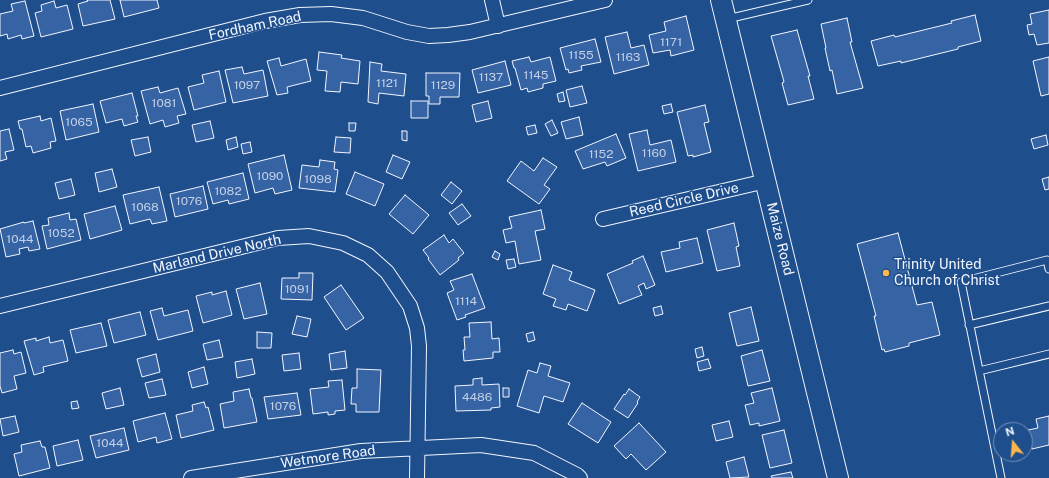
<!DOCTYPE html>
<html>
<head>
<meta charset="utf-8">
<style>
	body { margin:0 }
	#map { position:relative; width:1049px; height:478px; overflow:hidden; background:#1f4e8c; font-family:"Public Sans",sans-serif }
	canvas { display:block }
	.north { position:absolute; left:993px; top:422px; width:40px; height:40px; box-sizing:border-box; background:#1f4e8c; border:1px solid #7391ba; border-radius:50%; rotate:343deg; font-size:11px; font-weight:700; line-height:16px; text-align:center; color:#f2f6ff }
	.north::after { content:''; display:block; margin:auto; width:14px; height:18px; background:#ffb74d; clip-path:polygon(50% 0,100% 100%,50% 72%,0 100%) }
</style>
</head>
<body>
<div id="map">
<canvas width="1049" height="478"></canvas>
<div class="north">N</div>
</div>
<script>
const ctx = document.querySelector('canvas').getContext('2d');
ctx.lineJoin = 'round';
function fill(path, color) {
  ctx.fillStyle = color;
  ctx.fill(path, 'evenodd');
}
function poly(rows) {
  const path = new Path2D();
  for (const r of rows) {
    path.moveTo(r[0], r[1]);
    for (let i = 2; i < r.length; i += 2) path.lineTo(r[i], r[i + 1]);
  }
  return path;
}
function trace(path, color, width, dash) {
  ctx.strokeStyle = color;
  ctx.lineWidth = width;
  ctx.lineCap = dash ? 'butt' : 'round';
  ctx.setLineDash(dash || []);
  ctx.stroke(path);
}
function write(font, color, halo, rows, align = 'center') {
  ctx.font = font + ' "Public Sans",sans-serif';
  ctx.lineWidth = 3;
  ctx.setLineDash([]);
  ctx.textBaseline = 'middle';
  ctx.strokeStyle = halo;
  ctx.fillStyle = color;
  for (const [text, x, y, turn = 0] of rows) {
    ctx.save();
    ctx.translate(x, y);
    ctx.rotate((+turn || 0) * Math.PI / 180);
    ctx.textAlign = isNaN(turn) ? turn : align;
    if (halo) ctx.strokeText(text, 0, 0);
    ctx.fillText(text, 0, 0);
    ctx.restore();
  }
}
const building = poly([
	[87,0,110,0,115,19,83,26,78,4,88,1,87,0],
	[120,0,157,0,159,8,124,17,120,0],
	[25,1,34,36,22,39,21,35,8,39,7,34,0,36,0,14,13,11,11,4,25,1],
	[54,1,56,8,67,5,73,29,41,37,35,13,42,11,41,5,54,1],
	[1049,10,1049,43,1037,45,1034,34,1029,35,1027,25,1032,24,1030,14,1049,10],
	[975,15,981,41,958,47,958,49,901,63,901,61,878,66,871,41,894,35,895,37,952,23,951,21,975,15],
	[686,16,694,50,671,56,670,50,653,53,649,35,666,31,664,22,686,16],
	[847,18,852,42,850,42,863,88,837,94,832,70,830,71,825,48,826,48,821,24,847,18],
	[797,30,810,76,808,76,814,99,788,105,782,83,784,82,783,78,771,36,797,30],
	[627,32,631,48,644,45,649,65,614,74,605,37,627,32],
	[595,39,601,62,581,66,582,70,569,73,568,69,566,70,560,48,595,39],
	[319,52,342,55,341,58,360,61,358,84,341,82,340,92,325,91,327,71,317,70,319,52],
	[529,57,531,62,550,57,556,81,543,84,543,88,528,92,527,88,521,90,515,68,514,68,512,61,529,57],
	[1049,57,1049,94,1041,96,1033,61,1049,57],
	[279,58,281,66,306,59,311,81,287,87,288,93,277,95,267,61,279,58],
	[505,61,511,85,478,93,472,70,505,61],
	[370,62,382,64,381,71,406,74,404,96,379,93,378,104,368,102,370,62],
	[242,67,244,74,263,70,268,96,233,103,225,70,242,67],
	[219,71,226,102,194,110,188,87,204,83,202,75,219,71],
	[426,73,460,73,459,97,440,97,440,104,429,104,429,96,426,96,426,73],
	[582,86,587,103,570,107,566,90,582,86],
	[158,87,160,93,178,88,186,114,177,116,179,123,165,127,163,120,150,124,141,91,158,87],
	[563,92,565,101,559,102,557,94,563,92],
	[132,93,138,116,136,116,138,122,124,126,122,119,106,123,100,101,132,93],
	[411,101,428,101,428,118,411,118,411,101],
	[488,101,492,118,476,122,472,105,488,101],
	[93,104,99,132,66,140,60,111,93,104],
	[671,104,673,112,664,114,662,106,671,104],
	[705,105,709,122,704,123,711,152,693,157,693,155,688,156,677,112,705,105],
	[40,116,41,121,51,118,56,141,50,142,51,148,33,153,31,146,26,147,22,129,20,129,18,121,40,116],
	[579,117,583,135,566,139,561,122,579,117],
	[552,120,558,133,551,136,545,124,552,120],
	[210,121,214,138,196,142,192,125,210,121],
	[349,123,356,123,355,131,349,131,349,123],
	[535,125,537,133,528,135,526,127,535,125],
	[9,129,14,150,5,152,7,159,0,161,0,131,9,129],
	[647,130,650,145,671,140,676,162,638,171,629,134,647,130],
	[402,131,407,131,407,141,402,140,402,131],
	[616,134,626,158,607,166,605,162,583,169,575,151,616,134],
	[1046,135,1048,145,1034,149,1031,139,1046,135],
	[148,137,151,152,135,156,131,140,148,137],
	[236,137,238,147,228,150,226,140,236,137],
	[336,137,351,138,350,153,334,152,336,137],
	[250,142,252,152,243,154,241,144,250,142],
	[284,155,292,190,275,194,273,188,255,193,248,164,284,155],
	[393,155,410,162,402,179,386,172,393,155],
	[543,158,557,167,544,185,550,189,539,204,507,181,521,161,534,171,543,158],
	[320,160,335,162,334,169,338,170,335,192,299,188,302,165,319,167,320,160],
	[112,169,117,187,99,192,95,173,112,169],
	[355,172,384,184,375,206,346,194,355,172],
	[243,173,249,199,229,204,228,200,213,204,207,182,243,173],
	[1049,177,1049,189,1045,190,1042,179,1049,177],
	[71,179,75,195,59,199,55,183,71,179],
	[451,182,462,191,452,204,441,195,451,182],
	[203,186,208,209,175,217,170,194,203,186],
	[159,187,167,221,152,224,150,219,130,224,123,195,159,187],
	[405,195,429,215,413,234,389,214,405,195],
	[462,204,471,216,458,225,449,213,462,204],
	[115,206,122,230,90,239,84,214,115,206],
	[541,210,545,229,535,231,541,260,519,264,515,241,506,243,503,230,512,228,509,217,541,210],
	[69,213,70,220,76,219,81,240,47,249,42,226,49,225,48,218,69,213],
	[33,221,40,249,29,251,28,247,19,249,20,254,6,257,0,229,24,222,24,223,33,221],
	[734,223,739,246,736,247,740,266,717,271,707,230,734,223],
	[898,233,917,305,932,302,940,335,909,343,909,346,885,352,884,349,882,350,874,316,876,316,857,244,898,233],
	[444,235,449,243,453,239,464,253,458,258,459,260,440,275,428,259,429,258,423,250,444,235],
	[697,238,703,263,666,272,661,252,680,248,679,242,697,238],
	[495,251,500,254,498,260,492,257,495,251],
	[643,256,655,285,646,289,644,283,638,286,642,295,619,304,607,274,633,263,632,261,643,256],
	[514,259,516,267,508,269,506,260,514,259],
	[553,265,572,272,569,280,595,290,587,311,568,304,566,310,553,306,556,299,543,294,553,265],
	[299,273,313,273,312,300,281,299,282,278,299,278,299,273],
	[472,274,485,308,465,315,466,317,457,320,447,293,454,290,450,281,472,274],
	[260,283,267,314,244,319,236,289,260,283],
	[341,285,364,318,346,330,324,297,341,285],
	[226,291,232,315,203,323,196,296,212,292,212,295,226,291],
	[661,306,663,314,655,316,653,308,661,306],
	[751,307,759,341,737,346,729,313,751,307],
	[162,308,164,316,188,310,193,331,158,340,150,311,162,308],
	[140,312,146,335,114,343,108,320,140,312],
	[297,316,311,319,307,337,292,334,297,316],
	[491,322,492,339,499,338,500,352,493,352,493,358,464,361,463,350,465,350,464,337,470,337,469,323,491,322],
	[101,323,107,346,76,353,70,330,101,323],
	[257,332,272,333,271,348,257,348,257,332],
	[533,332,535,340,528,342,526,334,533,332],
	[49,337,50,343,63,340,68,361,43,367,44,372,34,375,24,341,36,338,36,341,49,337],
	[219,340,223,357,207,360,203,344,219,340],
	[702,347,704,356,697,358,695,349,702,347],
	[13,350,14,354,21,352,26,373,14,376,17,389,2,393,0,386,0,353,13,350],
	[762,350,770,381,748,386,741,356,762,350],
	[345,351,347,368,331,370,329,354,345,351],
	[299,353,301,369,284,371,282,355,299,353],
	[156,354,160,372,142,377,137,359,156,354],
	[252,359,255,374,237,378,235,362,252,359],
	[708,359,711,368,699,371,697,362,708,359],
	[540,363,551,366,548,376,570,383,563,402,544,396,539,413,517,406,528,370,537,373,540,363],
	[204,367,208,384,192,388,188,372,204,367],
	[357,369,381,370,379,412,356,412,356,404,351,404,352,388,357,388,357,369],
	[482,378,482,385,499,384,500,407,491,408,491,410,456,411,455,386,473,385,473,379,482,378],
	[162,379,166,395,149,398,145,383,162,379],
	[342,380,345,410,335,411,335,414,328,415,328,412,313,414,310,389,329,387,328,381,342,380],
	[120,388,124,405,106,409,102,393,120,388],
	[503,388,509,388,509,397,503,397,503,388],
	[772,388,780,421,759,426,759,423,750,425,745,405,754,403,751,393,772,388],
	[249,389,251,398,252,398,257,422,224,428,220,404,234,401,233,392,249,389],
	[629,389,640,397,637,402,638,403,628,418,614,409,624,394,625,395,629,389],
	[297,393,301,415,268,419,264,397,297,393],
	[77,401,79,408,72,409,71,402,77,401],
	[204,402,206,408,208,407,214,430,181,438,176,415,193,411,192,405,204,402],
	[582,403,611,422,598,443,568,424,582,403],
	[165,413,172,439,157,443,156,437,138,442,133,421,165,413],
	[15,416,19,432,3,436,0,419,15,416],
	[1049,416,1049,445,1032,449,1028,430,1038,428,1036,419,1049,416],
	[729,421,733,437,716,441,712,425,729,421],
	[639,423,666,452,646,470,631,454,626,459,614,446,639,423],
	[124,428,129,450,96,458,90,436,124,428],
	[784,430,792,463,770,468,762,435,784,430],
	[78,440,83,460,57,466,53,446,78,440],
	[40,441,42,447,45,447,50,468,19,476,14,454,22,452,21,445,40,441],
	[744,457,749,477,730,478,726,462,744,457],
	[791,472,793,478,772,478,771,476,791,472]
]);
fill(building, '#3563a3');
trace(building, '#f2f6ff', 1);
const lane = poly([
	[727,19,808,0],
	[969,325,1049,306],
	[979,371,1049,354],
	[1001,478,961,282,1047,260,1049,269]
]);
const street = poly([
	[492,0,498,26],
	[0,88,265,21,300,15,331,14,363,18,407,32,429,36,448,35,470,32,605,0],
	[603,219,766,181],
	[0,306,278,238,309,236,343,243,368,255,387,272,410,306,417,328,419,346,417,478],
	[191,478,361,451,481,445,534,453,577,475,580,478]
]);
const secondary = poly([
	[721,0,838,478]
]);
trace(lane, '#f2f6ff', 9);
trace(street, '#f2f6ff', 16);
trace(secondary, '#f2f6ff', 22);
trace(lane, '#1f4e8c', 7);
trace(street, '#1f4e8c', 14);
trace(secondary, '#1f4e8c', 20);
for (const [x, y, r, color] of [
	[886,273,4,"#ffb74d"]
]) {
  const dot = new Path2D();
  dot.arc(x, y, r, 0, 2 * Math.PI);
  ctx.fillStyle = color;
  ctx.fill(dot);
  trace(dot, '#1f4e8c', 1.5);
}
write('12px', '#c3d1e8', null, [
	["1171",671,42],
	["1155",581,55],
	["1163",628,57],
	["1145",536,75],
	["1137",491,77],
	["1121",387,83],
	["1097",247,85],
	["1129",443,85],
	["1081",164,103],
	["1065",79,122],
	["1160",654,153],
	["1152",601,154],
	["1090",270,176],
	["1098",318,179],
	["1082",228,191],
	["1076",189,201],
	["1068",145,207],
	["1052",61,233],
	["1044",20,239],
	["1091",297,289],
	["1114",466,301],
	["4486",477,397],
	["1076",283,406],
	["1044",110,443]
]);
write('14px', '#f2f6ff', '#1f4e8c', [
	["Fordham Road",255,26,-12],
	["Reed Circle Drive",684,200,-13],
	["Maize Road",780,239,76],
	["Marland Drive North",217,254,-13],
	["Wetmore Road",328,457,-8]
]);
write('14px', '#f2f6ff', '#1f4e8c', [
	["Trinity United",894,265],
	["Church of Christ",894,281]
], 'left');
</script>
</body>
</html>
